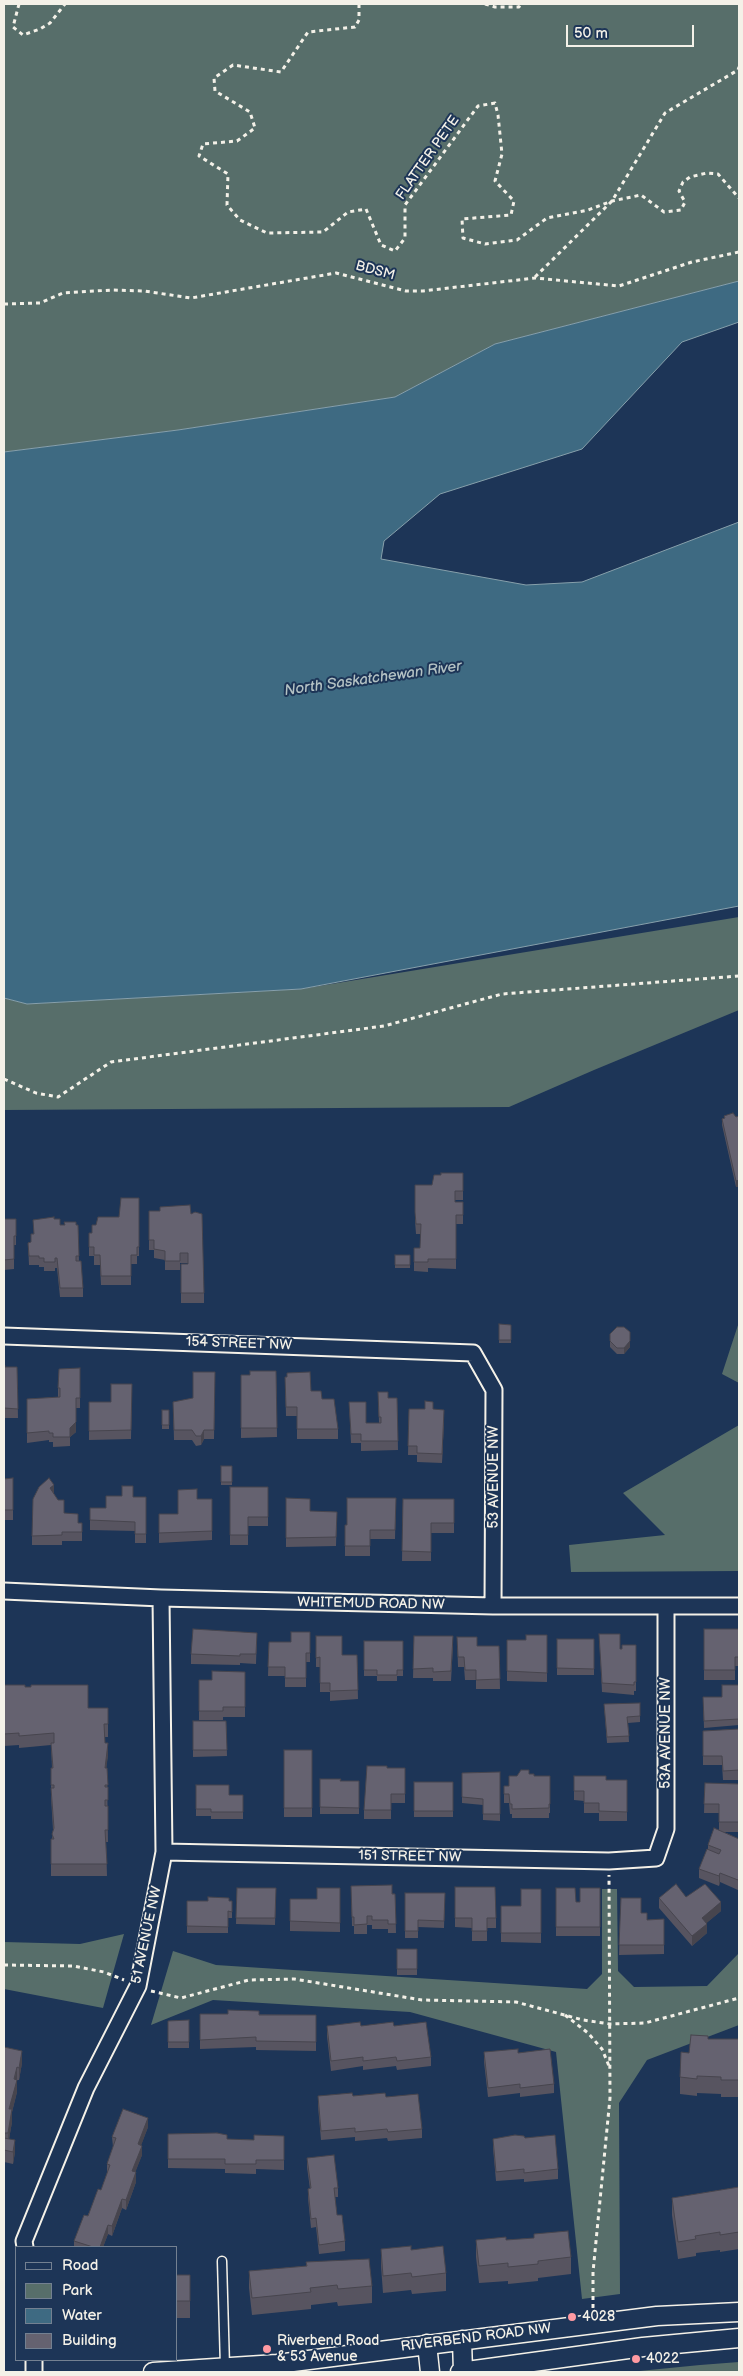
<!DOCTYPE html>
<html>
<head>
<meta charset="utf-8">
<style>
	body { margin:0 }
	#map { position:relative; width:743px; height:2376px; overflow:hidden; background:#1d3557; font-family:"Balsamiq Sans",sans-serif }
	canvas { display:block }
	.frame { position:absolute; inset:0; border:5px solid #f4f1e8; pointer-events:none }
	.legend { position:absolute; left:15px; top:2246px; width:162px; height:115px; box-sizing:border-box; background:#1d3557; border:1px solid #738091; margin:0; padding:6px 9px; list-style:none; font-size:15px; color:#f4f1e8 }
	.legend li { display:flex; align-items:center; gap:10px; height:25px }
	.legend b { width:25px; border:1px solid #738091 }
	.scale { position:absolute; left:566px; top:25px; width:128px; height:22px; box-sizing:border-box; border:2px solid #f4f1e8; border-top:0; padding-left:6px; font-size:15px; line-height:18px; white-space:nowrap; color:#f4f1e8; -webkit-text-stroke:4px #1d3557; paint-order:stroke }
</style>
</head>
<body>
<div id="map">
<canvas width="743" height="2376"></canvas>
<div class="frame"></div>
<ul class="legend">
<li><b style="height:6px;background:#1d3557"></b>Road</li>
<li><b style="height:14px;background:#576e6a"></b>Park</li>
<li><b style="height:14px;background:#3e6a82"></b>Water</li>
<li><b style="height:14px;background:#656270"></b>Building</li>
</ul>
<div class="scale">50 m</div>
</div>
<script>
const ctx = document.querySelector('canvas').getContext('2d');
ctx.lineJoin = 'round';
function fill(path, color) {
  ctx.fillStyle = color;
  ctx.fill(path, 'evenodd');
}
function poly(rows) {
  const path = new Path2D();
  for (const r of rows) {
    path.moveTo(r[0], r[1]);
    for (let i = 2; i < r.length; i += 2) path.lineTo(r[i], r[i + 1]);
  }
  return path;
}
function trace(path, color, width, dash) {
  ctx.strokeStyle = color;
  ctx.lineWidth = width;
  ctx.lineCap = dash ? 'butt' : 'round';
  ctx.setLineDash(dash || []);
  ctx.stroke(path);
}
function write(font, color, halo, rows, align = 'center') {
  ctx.font = font + ' "Balsamiq Sans",sans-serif';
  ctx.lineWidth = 4;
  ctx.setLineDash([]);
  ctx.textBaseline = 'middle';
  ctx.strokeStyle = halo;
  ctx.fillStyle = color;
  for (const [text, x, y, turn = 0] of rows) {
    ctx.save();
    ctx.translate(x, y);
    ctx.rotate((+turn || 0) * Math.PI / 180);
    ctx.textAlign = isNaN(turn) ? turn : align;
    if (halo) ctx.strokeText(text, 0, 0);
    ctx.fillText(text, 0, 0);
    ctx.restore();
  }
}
fill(poly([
	[4,4,739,4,739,281,495,344,395,397,178,430,4,452],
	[739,917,739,1010,594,1070,509,1107,4,1110,4,998,27,1004,301,989],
	[739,1322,739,1383,722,1374],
	[739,1425,739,1571,571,1572,569,1545,665,1535,623,1493],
	[602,1889,617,1889,618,1971,634,1987,707,1986,739,1953,739,2025,647,2060,619,2103,620,2294,582,2299,556,2052,410,2012,213,2000,151,2025,173,1951,216,1965,587,1989,602,1974],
	[124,1934,103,2008,4,1989,4,1942,80,1944],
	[739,2362,739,2372,629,2372,700,2365]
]), '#576e6a');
const water = poly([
	[739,281,739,322,682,342,582,449,440,494,384,541,381,559,526,585,582,582,739,522,739,906,301,989,27,1004,4,998,4,452,178,430,395,397,495,344,739,281]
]);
fill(water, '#3e6a82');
trace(water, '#87a0ab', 1);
const service = poly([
	[222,2261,225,2367]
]);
const minor = poly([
	[4,1336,473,1353,494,1390,493,1606],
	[4,1591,161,1598,493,1606,739,1606],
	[164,1852,609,1861,656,1858,666,1829,666,1607],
	[25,2247,24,2241,86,2088,138,1986,164,1852,161,1598],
	[34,2360,34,2372]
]);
const tertiary = poly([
	[462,2340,463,2372],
	[427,2344,430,2372],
	[153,2372,277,2364,657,2316,739,2312],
	[460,2372,643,2347,739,2338]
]);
trace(service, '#f4f1e8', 11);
trace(minor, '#f4f1e8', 19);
trace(tertiary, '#f4f1e8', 21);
trace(poly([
	[19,4,13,27,23,35,40,29,50,23,65,4],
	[359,4,359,20,355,27,308,32,281,72,233,65,214,78,215,91,250,112,255,128,237,141,203,144,199,156,228,174,227,205,240,220,267,233,323,232,348,212,366,209,381,245,395,251,405,238,405,205,478,106,495,103,498,115,502,154,495,181,514,201,511,215,462,219,463,238,485,244,517,240,547,218,588,210,612,201,641,195,664,212,681,210,685,202,679,191,683,182,690,177,707,173,718,174,739,198],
	[485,4,495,7,519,7,521,4],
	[535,277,612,201,665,113,738,70,739,67],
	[4,304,40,303,63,293,112,290,144,291,191,298,336,273,406,291,423,291,535,278,619,286,692,262,739,252],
	[4,1079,36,1093,58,1097,111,1062,384,1026,502,994,739,976],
	[4,1965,73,1966,104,1972,124,1980],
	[151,1991,181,1998,249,1980,294,1979,422,2000,516,2002,583,2020,610,2024,645,2023,739,1998],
	[565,2015,588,2033,602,2049,609,2066],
	[593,2308,593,2272,610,2098,609,1875]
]), '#f4f1e8', 3, [4, 4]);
trace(service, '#1d3557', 8);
trace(minor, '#1d3557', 15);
trace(tertiary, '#1d3557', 18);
fill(poly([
	[724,1116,736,1117,739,1116,739,1187,736,1187,722,1125,722,1119,724,1118],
	[463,1173,463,1200,455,1200,455,1202,463,1202,463,1224,456,1224,456,1269,428,1268,428,1272,414,1271,414,1248,420,1248,421,1234,416,1234,415,1221,415,1185,432,1185,441,1175],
	[139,1198,139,1256,137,1256,137,1264,131,1264,131,1285,101,1285,100,1265,94,1265,94,1256,89,1256,89,1233,92,1233,96,1225,119,1217],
	[149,1211,191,1214,204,1293,204,1303,181,1303,181,1264,188,1264,188,1263,180,1263,180,1270,165,1270,165,1260,154,1258,154,1250,149,1250],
	[4,1215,4,1219,16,1219,16,1245,14,1245,14,1269,4,1270],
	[54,1219,60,1225,78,1225,79,1261,83,1288,83,1297,60,1297,57,1268,55,1268,55,1271,44,1271,44,1267,39,1267,39,1265,29,1265,28,1243,31,1242,33,1234],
	[395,1255,410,1255,410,1268,395,1268],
	[499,1324,511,1325,511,1343,499,1343],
	[610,1334,630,1347,624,1354,617,1354,610,1347],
	[4,1365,5,1367,17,1367,18,1418,4,1418],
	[80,1368,80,1408,76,1408,76,1432,70,1437,70,1446,53,1447,53,1442,49,1442,49,1440,27,1443,27,1399,58,1397,58,1388],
	[276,1371,277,1437,241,1438,241,1375,250,1375],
	[215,1372,214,1439,204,1439,201,1445,196,1446,192,1440,174,1440,173,1402,193,1398],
	[285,1377,287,1377,311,1391,322,1399,338,1429,338,1439,297,1439,297,1416,286,1416],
	[132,1384,131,1439,89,1440,89,1402,111,1402],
	[378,1392,388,1398,397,1398,398,1450,361,1451,361,1443,351,1443,349,1402,366,1423,379,1423],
	[409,1409,433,1409,444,1419,442,1463,417,1462,417,1455,408,1455],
	[162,1410,169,1410,169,1429,162,1429],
	[221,1466,232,1466,232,1485,221,1485],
	[13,1478,13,1520,4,1520,4,1523,4,1479],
	[230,1487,268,1487,268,1526,248,1526,248,1545,230,1545],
	[54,1494,64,1513,78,1523,82,1523,82,1541,62,1541,62,1545,32,1545,32,1536],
	[133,1497,146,1497,146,1543,135,1543,135,1531,90,1530,90,1508,106,1508],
	[286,1498,310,1511,337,1512,336,1546,286,1547],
	[396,1498,395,1539,370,1539,370,1556,345,1556,345,1525,347,1525],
	[197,1499,212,1499,212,1540,159,1543,159,1514,178,1514],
	[403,1499,454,1499,454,1533,431,1533,431,1561,402,1561],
	[704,1629,739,1629,739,1666,735,1666,735,1680,704,1680],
	[310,1632,310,1662,306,1662,306,1687,285,1687,285,1676,268,1676,269,1642,291,1642],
	[257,1633,256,1664,240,1663,240,1665,191,1664,191,1654],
	[599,1634,620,1649,636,1645,636,1691,634,1691,634,1695,602,1692],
	[547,1635,547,1682,507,1681,507,1640,526,1640],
	[316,1636,342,1655,357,1655,358,1699,330,1701,330,1692,320,1692,320,1667,316,1667],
	[414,1636,453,1645,451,1681,433,1681,433,1678,413,1678],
	[457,1637,477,1646,499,1646,500,1689,476,1689,476,1680,465,1680,464,1667,458,1667],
	[557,1639,594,1639,594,1675,557,1675],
	[364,1641,403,1641,403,1676,397,1676,397,1681,377,1681,377,1676,364,1676],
	[245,1672,245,1717,223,1717,223,1720,199,1720,199,1680,212,1680],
	[4,1685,25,1687,88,1708,108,1708,108,1737,105,1737,105,1743,108,1755,106,1768,107,1768,108,1842,106,1842,107,1876,51,1876,51,1839,52,1839,53,1830,51,1797,51,1768,52,1768,51,1745,19,1748,19,1745,4,1746],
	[739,1685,739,1725,704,1728,703,1697,722,1697],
	[604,1704,640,1716,640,1722,628,1723,629,1742,607,1743],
	[193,1721,226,1721,227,1756,193,1757],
	[739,1729,739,1780,723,1780,722,1765,703,1765,703,1731],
	[284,1750,312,1750,312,1817,284,1817],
	[387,1768,405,1768,405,1803,391,1803,391,1819,364,1819,364,1810],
	[500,1772,500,1821,483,1820,483,1805,462,1803,462,1773],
	[529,1774,534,1776,550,1776,550,1813,549,1813,549,1818,512,1818,512,1814,510,1814,509,1803,504,1803,504,1786,509,1786,517,1776],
	[574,1776,606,1780,627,1780,627,1821,599,1821,599,1813,584,1813,584,1801,574,1800],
	[320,1779,341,1781,359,1781,359,1814,320,1814],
	[414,1782,453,1782,453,1817,414,1817],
	[705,1783,739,1784,739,1832,724,1832,739,1839,738,1890,720,1882,719,1886,699,1878,699,1869,708,1849,708,1845,719,1830,719,1813,704,1813],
	[196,1785,229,1795,243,1795,243,1819,211,1819,211,1816,196,1816],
	[351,1886,395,1894,396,1933,388,1933,388,1929,372,1929,372,1925,367,1925,367,1934,354,1934,354,1926,352,1926],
	[455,1887,496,1918,496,1928,487,1928,487,1941,472,1941,472,1928,455,1927],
	[237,1888,276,1888,275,1925,236,1924],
	[340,1888,340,1932,290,1931,290,1899,317,1899],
	[556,1888,576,1902,580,1902,600,1888,600,1936,556,1936],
	[541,1889,541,1943,501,1942,501,1906,521,1906],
	[405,1893,445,1893,444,1928,418,1927,418,1938,405,1938],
	[686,1897,721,1911,706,1923,707,1933,692,1946,659,1908,659,1898],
	[621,1898,641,1913,647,1920,664,1919,664,1954,619,1955],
	[187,1901,232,1901,232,1918,228,1918,228,1933,187,1933],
	[397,1949,417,1949,417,1975,397,1975],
	[200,2014,316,2015,316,2051,256,2050,256,2047,200,2049],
	[189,2020,189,2048,168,2048,168,2021],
	[327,2026,394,2026,431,2057,431,2066,397,2070,396,2066,363,2070,363,2066,331,2071,327,2036],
	[708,2039,739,2039,739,2097,721,2097,721,2094,697,2093,697,2096,680,2094,680,2077,689,2053],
	[4,2047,22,2063,19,2080,17,2080,17,2092,12,2112,12,2122,9,2139,15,2152,13,2164,4,2162],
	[484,2052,554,2084,554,2093,520,2097,520,2093,488,2097,484,2062],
	[318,2096,386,2097,422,2129,422,2138,388,2141,387,2138,355,2141,355,2137,321,2140,318,2106],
	[148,2127,141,2145,142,2155,135,2172,136,2182,126,2210,122,2208,112,2236,108,2234,103,2247,74,2247,74,2241,101,2190,107,2173,107,2164,113,2147,112,2137],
	[168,2134,227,2139,254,2140,284,2136,284,2170,256,2169,256,2174,225,2173,225,2169,168,2168],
	[525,2138,558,2169,558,2179,524,2182,524,2179,496,2181,493,2148,493,2139],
	[307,2158,338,2188,338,2197,335,2197,337,2215,345,2241,345,2251,319,2254,316,2227,311,2228,308,2198,308,2189,310,2189,307,2167],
	[739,2187,739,2249,720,2252,720,2250,696,2253,696,2256,678,2259,672,2215,672,2198],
	[534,2234,571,2257,571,2274,538,2278,538,2281,508,2284,508,2281,479,2283,476,2257,476,2240,506,2240,534,2238],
	[381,2249,446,2273,446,2291,412,2294,411,2290,383,2293,381,2266],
	[306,2262,372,2286,372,2303,338,2306,337,2302,311,2305,311,2309,252,2315,249,2288,249,2271,306,2266],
	[176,2275,190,2275,190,2318,176,2318]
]), '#575460');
fill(poly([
	[739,1180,739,1187,736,1187,736,1181],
	[630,1341,630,1347,624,1354,624,1348],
	[76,1408,76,1432,70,1437,70,1428],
	[444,1410,444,1419,442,1463,442,1454],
	[204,1430,204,1439,201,1445,201,1436],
	[54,1485,54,1495,50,1488],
	[108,1743,108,1755,105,1780,105,1768],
	[720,1873,720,1882,719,1886,719,1876],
	[721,1902,721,1911,702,1927,702,1918],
	[707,1924,707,1933,692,1946,692,1936],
	[22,2051,22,2063,19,2080,19,2068],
	[17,2067,17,2092,12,2112,12,2122,8,2145,9,2109],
	[148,2118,148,2127,138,2154,138,2144],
	[15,2140,15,2152,13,2164,13,2152],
	[142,2146,142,2155,132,2181,132,2171],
	[136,2172,136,2182,126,2210,126,2200],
	[122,2199,122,2208,112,2236,112,2226],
	[108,2225,108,2234,103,2247,100,2247]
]), '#47454e');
const building = poly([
	[733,1113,736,1117,739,1116,739,1180,736,1181,722,1119,725,1118,724,1116,733,1113],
	[441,1173,463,1173,463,1191,455,1191,455,1202,463,1202,463,1215,456,1215,456,1259,428,1259,428,1262,414,1262,414,1248,420,1248,421,1224,416,1224,415,1212,415,1185,432,1185,434,1175,441,1175,441,1173],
	[121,1198,139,1198,139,1247,137,1247,137,1255,131,1255,131,1276,101,1276,100,1255,94,1255,94,1247,89,1247,89,1233,92,1233,92,1225,96,1225,98,1217,119,1217,121,1198],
	[190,1205,191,1214,195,1212,202,1214,204,1293,181,1293,181,1264,188,1264,188,1253,180,1253,180,1261,165,1261,165,1251,154,1249,154,1240,149,1240,149,1211,160,1211,160,1207,190,1205],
	[4,1215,4,1219,16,1219,16,1236,14,1236,14,1259,4,1260,4,1215],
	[54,1217,54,1219,60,1219,60,1225,65,1225,64,1222,76,1222,76,1225,78,1225,79,1256,76,1256,76,1261,81,1261,83,1288,60,1288,57,1258,55,1258,55,1262,44,1262,44,1258,39,1258,39,1256,29,1256,28,1243,31,1242,31,1234,34,1234,33,1220,54,1217],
	[395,1255,410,1255,410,1265,395,1265,395,1255],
	[499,1324,511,1325,511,1340,499,1340,499,1324],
	[617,1327,624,1327,630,1332,630,1341,624,1348,617,1348,610,1341,610,1334,617,1327],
	[4,1365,5,1365,5,1367,17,1367,18,1409,4,1408,4,1365],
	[80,1368,80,1398,76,1398,76,1422,70,1428,70,1437,53,1437,53,1433,49,1433,49,1431,27,1433,27,1399,60,1397,60,1388,58,1388,59,1369,80,1368],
	[250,1371,276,1371,277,1428,241,1428,241,1375,250,1375,250,1371],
	[193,1372,215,1372,214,1430,204,1430,201,1436,196,1436,192,1430,174,1430,173,1402,193,1398,193,1372],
	[310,1372,311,1391,321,1391,322,1399,334,1399,338,1429,297,1429,297,1407,286,1407,285,1377,287,1377,287,1373,310,1372],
	[111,1384,132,1384,131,1430,89,1431,89,1402,111,1402,111,1384],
	[378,1392,388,1392,388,1398,397,1398,398,1441,361,1441,361,1434,351,1434,349,1402,366,1402,366,1423,381,1423,381,1417,379,1417,378,1392],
	[425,1401,433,1402,433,1409,444,1410,442,1454,417,1453,417,1446,408,1446,409,1409,425,1409,425,1401],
	[162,1410,169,1410,169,1425,162,1425,162,1410],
	[221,1466,232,1466,232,1482,221,1482,221,1466],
	[13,1478,13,1510,4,1510,4,1514,4,1479,13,1478],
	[49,1478,54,1485,50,1488,58,1500,64,1500,64,1513,78,1514,78,1523,82,1523,82,1532,62,1532,62,1535,32,1536,33,1499,39,1487,49,1478],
	[122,1486,133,1486,133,1497,146,1497,146,1534,135,1534,135,1522,90,1520,90,1508,106,1508,106,1496,122,1496,122,1486],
	[230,1487,268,1487,268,1517,248,1517,248,1535,230,1535,230,1487],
	[197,1489,197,1499,212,1499,212,1531,159,1533,159,1514,178,1514,178,1490,197,1489],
	[286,1498,310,1499,310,1511,337,1512,336,1537,286,1538,286,1498],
	[347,1498,396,1498,395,1530,370,1530,370,1546,345,1546,345,1525,347,1525,347,1498],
	[403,1499,454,1499,454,1523,431,1523,431,1552,402,1551,403,1499],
	[193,1629,257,1633,256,1654,240,1654,240,1656,191,1654,193,1629],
	[704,1629,739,1629,739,1657,735,1657,735,1670,704,1670,704,1629],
	[291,1632,310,1632,310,1653,306,1653,306,1678,285,1678,285,1667,268,1667,269,1642,291,1642,291,1632],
	[599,1634,620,1634,620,1649,622,1649,622,1645,636,1645,636,1682,634,1682,634,1685,602,1683,599,1634],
	[526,1635,547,1635,547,1673,507,1671,507,1640,526,1640,526,1635],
	[316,1636,342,1636,342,1655,357,1655,358,1690,330,1691,330,1683,320,1683,320,1657,316,1658,316,1636],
	[414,1636,453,1636,451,1671,433,1672,433,1668,413,1669,414,1636],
	[457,1637,477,1637,477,1646,499,1646,500,1679,476,1680,476,1670,465,1670,464,1657,458,1657,457,1637],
	[557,1639,594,1639,594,1669,557,1668,557,1639],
	[364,1641,403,1641,403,1670,397,1670,397,1675,377,1675,377,1670,364,1670,364,1641],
	[212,1671,245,1672,245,1707,223,1707,223,1711,199,1711,199,1680,212,1680,212,1671],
	[4,1685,25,1685,25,1687,31,1687,31,1685,88,1685,88,1708,108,1708,108,1724,104,1724,105,1743,108,1743,105,1768,107,1768,108,1785,105,1785,105,1787,108,1787,108,1800,105,1800,105,1806,108,1806,108,1830,105,1830,107,1864,51,1864,51,1839,54,1839,52,1834,54,1828,51,1788,54,1788,54,1785,51,1785,51,1768,53,1768,51,1743,54,1743,54,1733,19,1736,19,1733,4,1734,4,1685],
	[722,1685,739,1685,739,1719,704,1721,703,1697,722,1697,722,1685],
	[640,1703,640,1716,627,1717,629,1736,607,1737,604,1704,640,1703],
	[193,1721,226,1721,227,1750,193,1750,193,1721],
	[739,1729,739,1770,723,1771,722,1756,703,1756,703,1731,739,1729],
	[284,1750,312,1750,312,1808,284,1808,284,1750],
	[367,1766,387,1766,387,1768,405,1768,405,1794,391,1794,391,1810,364,1810,367,1766],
	[521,1770,529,1770,529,1774,534,1774,534,1776,550,1776,550,1804,549,1804,549,1808,512,1809,512,1804,510,1804,509,1794,504,1794,504,1786,509,1786,509,1776,517,1776,521,1770],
	[500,1772,500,1814,483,1814,483,1799,462,1797,462,1773,500,1772],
	[574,1776,606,1776,606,1780,627,1780,627,1812,599,1811,599,1803,584,1803,584,1791,574,1791,574,1776],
	[320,1779,341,1779,340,1781,359,1781,359,1808,320,1807,320,1779],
	[414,1782,453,1782,453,1811,414,1811,414,1782],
	[705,1783,739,1784,739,1822,719,1822,719,1804,704,1804,705,1783],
	[196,1785,229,1785,229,1795,243,1795,243,1812,211,1812,211,1809,196,1809,196,1785],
	[714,1828,739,1839,739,1878,738,1880,720,1873,719,1876,699,1869,707,1849,719,1854,721,1850,708,1845,714,1828],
	[676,1884,686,1897,705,1884,721,1902,702,1918,707,1924,692,1936,659,1898,676,1884],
	[392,1885,392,1894,395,1894,396,1924,388,1924,388,1920,372,1920,372,1916,367,1916,367,1924,354,1925,354,1917,352,1917,351,1886,392,1885],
	[455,1887,495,1887,496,1918,487,1918,487,1931,472,1931,472,1918,455,1918,455,1887],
	[237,1888,276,1888,275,1918,236,1918,237,1888],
	[317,1888,340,1888,340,1923,290,1921,290,1899,317,1899,317,1888],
	[556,1888,575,1888,576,1902,580,1902,580,1888,600,1888,600,1927,556,1927,556,1888],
	[521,1889,541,1889,541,1933,501,1933,501,1906,521,1906,521,1889],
	[405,1893,445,1893,444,1921,418,1920,418,1931,405,1931,405,1893],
	[208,1897,229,1898,229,1901,232,1901,232,1912,228,1911,228,1927,187,1926,187,1901,208,1901,208,1897],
	[621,1898,641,1898,641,1913,647,1913,647,1920,664,1919,664,1945,619,1945,621,1898],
	[397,1949,417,1949,417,1969,397,1969,397,1949],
	[228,2010,259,2011,259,2015,316,2015,316,2042,256,2041,256,2037,200,2040,200,2014,228,2014,228,2010],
	[189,2020,189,2042,168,2042,168,2021,189,2020],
	[360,2022,361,2026,393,2022,394,2026,426,2022,431,2057,397,2061,396,2057,363,2061,363,2057,331,2061,327,2026,360,2022],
	[691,2035,708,2036,708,2039,739,2039,739,2080,721,2080,721,2077,697,2076,697,2079,680,2077,681,2052,689,2053,691,2035],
	[4,2047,22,2051,19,2068,17,2067,14,2079,17,2080,9,2109,12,2109,8,2133,5,2133,4,2138,15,2140,13,2152,4,2150,4,2047],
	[518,2049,518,2053,550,2049,554,2084,520,2088,520,2084,488,2088,484,2052,518,2049],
	[352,2093,353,2096,385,2093,386,2097,418,2094,422,2129,388,2132,387,2129,355,2132,355,2128,321,2131,318,2096,352,2093],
	[123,2109,148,2118,138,2144,142,2146,132,2171,136,2172,126,2200,122,2199,112,2226,108,2225,100,2247,93,2247,74,2241,84,2215,88,2216,98,2189,101,2190,110,2165,107,2164,116,2138,112,2137,123,2109],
	[217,2133,227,2135,227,2139,254,2140,254,2135,284,2136,284,2160,256,2160,256,2164,225,2164,225,2159,168,2159,168,2134,217,2133],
	[515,2135,524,2136,525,2138,555,2135,558,2169,524,2173,524,2169,496,2172,493,2139,515,2135],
	[334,2155,338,2188,334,2188,337,2215,342,2215,345,2241,319,2245,316,2218,311,2219,308,2189,311,2188,307,2158,334,2155],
	[739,2187,739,2232,720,2235,720,2232,695,2236,696,2239,678,2242,672,2198,739,2187],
	[568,2231,571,2257,538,2261,538,2264,508,2267,508,2263,479,2266,476,2240,506,2237,506,2240,534,2238,534,2234,568,2231],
	[411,2246,411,2250,443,2246,446,2273,412,2277,411,2273,383,2276,381,2249,411,2246],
	[369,2259,372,2286,338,2289,337,2285,310,2288,311,2292,252,2298,249,2271,307,2266,306,2262,369,2259],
	[176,2275,190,2275,190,2301,176,2301,176,2275]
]);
fill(building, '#656270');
trace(building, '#47454e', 1);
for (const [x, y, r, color] of [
	[572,2317,5,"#ff9aa2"],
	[267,2349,5,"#ff9aa2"],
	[636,2359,5,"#ff9aa2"]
]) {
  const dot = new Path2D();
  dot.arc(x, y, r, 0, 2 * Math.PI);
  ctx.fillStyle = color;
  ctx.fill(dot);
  trace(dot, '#1d3557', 2);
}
write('14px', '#f4f1e8', '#1d3557', [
	["FLATTER PETE",428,158,-55],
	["BDSM",375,271,15],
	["154 STREET NW",239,1344,2],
	["53 AVENUE NW",494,1477,-90],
	["WHITEMUD ROAD NW",371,1604,1],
	["53A AVENUE NW",666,1733,-90],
	["151 STREET NW",410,1857,1],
	["51 AVENUE NW",147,1935,-78],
	["RIVERBEND ROAD NW",476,2338,-7]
]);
write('14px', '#f4f1e8', '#1d3557', [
	["4028",582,2317],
	["Riverbend Road",277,2341],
	["& 53 Avenue",277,2357],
	["4022",646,2359]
], 'left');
write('italic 15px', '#b4c2c4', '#1d3557', [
	["North Saskatchewan River",373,679,-8]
]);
</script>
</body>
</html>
